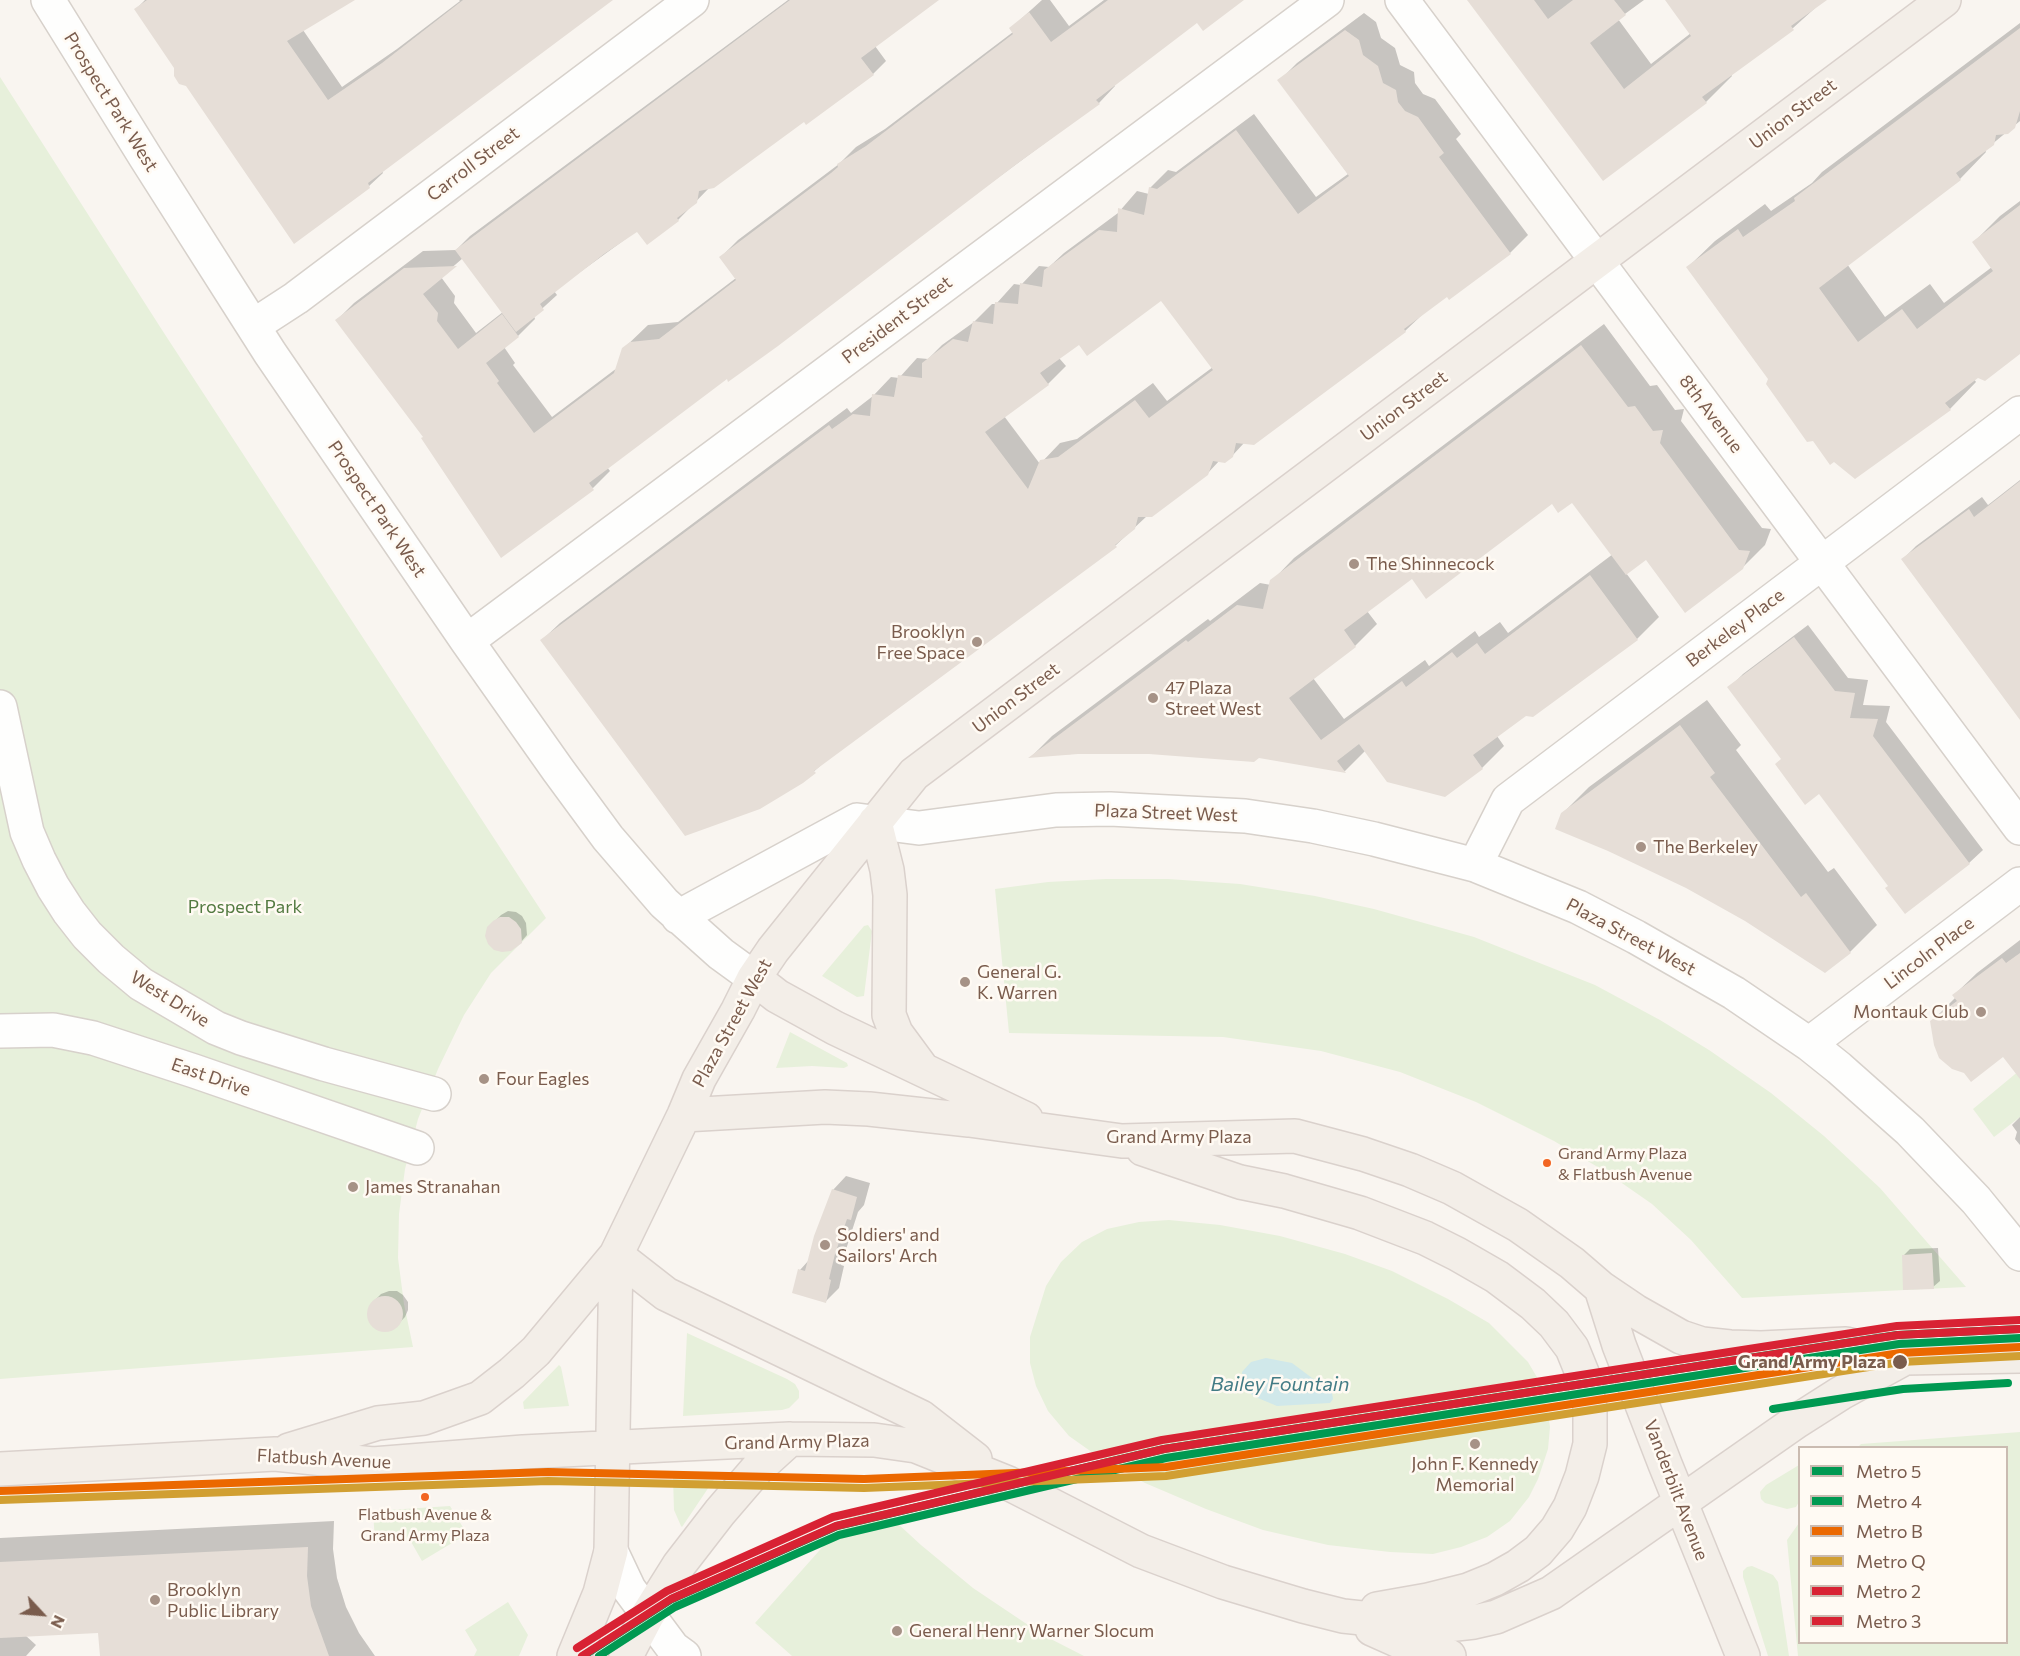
<!DOCTYPE html>
<html>
<head>
<meta charset="utf-8">
<style>
	body { margin:0 }
	#map { position:relative; width:2020px; height:1656px; overflow:hidden; background:#f9f5f0; font-family:Commissioner,sans-serif }
	canvas { display:block }
	.legend { position:absolute; left:1798px; top:1446px; width:210px; height:198px; box-sizing:border-box; background:#fffaf3; border:2px solid #cabbb1; margin:0; padding:8px 10px; list-style:none; font-size:18px; color:#7a5c4d }
	.legend li { display:flex; align-items:center; gap:12px; height:30px }
	.legend b { width:30px; border:2px solid #cabbb1 }
	.north { position:absolute; left:12px; top:1584px; width:60px; height:60px; -webkit-text-stroke:4px #fffaf3; paint-order:stroke; rotate:116deg; font-size:16px; font-weight:700; line-height:24px; text-align:center; color:#7a5c4d }
	.north::after { content:''; display:block; margin:auto; width:21px; height:27px; background:#7a5c4d; clip-path:polygon(50% 0,100% 100%,50% 72%,0 100%) }
</style>
</head>
<body>
<div id="map">
<canvas width="2020" height="1656"></canvas>
<ul class="legend">
<li><b style="height:8px;background:#009952"></b>Metro 5</li>
<li><b style="height:8px;background:#009952"></b>Metro 4</li>
<li><b style="height:8px;background:#eb6800"></b>Metro B</li>
<li><b style="height:8px;background:#d19f32"></b>Metro Q</li>
<li><b style="height:8px;background:#d82233"></b>Metro 2</li>
<li><b style="height:8px;background:#d82233"></b>Metro 3</li>
</ul>
<div class="north">N</div>
</div>
<script>
const ctx = document.querySelector('canvas').getContext('2d');
ctx.lineJoin = 'round';
function fill(path, color) {
  ctx.fillStyle = color;
  ctx.fill(path, 'evenodd');
}
function poly(rows) {
  const path = new Path2D();
  for (const r of rows) {
    if (r.length === 3) {
      path.moveTo(r[0] + r[2], r[1]);
      path.arc(r[0], r[1], r[2], 0, 2 * Math.PI);
      continue;
    }
    path.moveTo(r[0], r[1]);
    for (let i = 2; i < r.length; i += 2) path.lineTo(r[i], r[i + 1]);
  }
  return path;
}
function trace(path, color, width, dash) {
  ctx.strokeStyle = color;
  ctx.lineWidth = width;
  ctx.lineCap = dash ? 'butt' : 'round';
  ctx.setLineDash(dash || []);
  ctx.stroke(path);
}
function write(font, color, halo, rows, align = 'center') {
  ctx.font = font + ' Commissioner,sans-serif';
  ctx.lineWidth = 5;
  ctx.setLineDash([]);
  ctx.textBaseline = 'middle';
  ctx.strokeStyle = halo;
  ctx.fillStyle = color;
  for (const [text, x, y, turn = 0] of rows) {
    ctx.save();
    ctx.translate(x, y);
    ctx.rotate((+turn || 0) * Math.PI / 180);
    ctx.textAlign = isNaN(turn) ? turn : align;
    if (halo) ctx.strokeText(text, 0, 0);
    ctx.fillText(text, 0, 0);
    ctx.restore();
  }
}
fill(poly([
	[0,77,164,333,546,918,491,973,464,1015,438,1069,418,1119,405,1169,399,1214,398,1258,404,1304,413,1347,0,1379],
	[1106,879,1168,879,1240,884,1315,896,1374,909,1474,937,1595,985,1660,1020,1709,1050,1771,1093,1824,1136,1880,1188,1966,1287,1742,1298,1691,1240,1652,1204,1606,1172,1554,1141,1476,1102,1400,1072,1321,1051,1223,1037,1009,1033,995,889,1048,882],
	[868,925,872,931,864,996,857,997,822,976,864,926],
	[790,1032,847,1063,848,1066,844,1068,812,1066,776,1068],
	[2020,1070,2020,1117,1994,1137,1973,1109],
	[1169,1220,1220,1225,1280,1236,1345,1254,1392,1271,1448,1299,1489,1323,1528,1362,1538,1379,1546,1402,1550,1427,1548,1449,1538,1479,1529,1497,1510,1521,1487,1537,1461,1547,1433,1554,1390,1552,1328,1545,1263,1530,1206,1509,1145,1483,1103,1460,1069,1436,1048,1411,1036,1386,1030,1363,1030,1337,1046,1286,1061,1262,1082,1242,1107,1229,1139,1222],
	[687,1333,787,1379,795,1384,799,1391,799,1398,789,1408,782,1410,683,1416],
	[559,1365,561,1367,569,1406,524,1409,523,1402],
	[2020,1432,2020,1656,1798,1656,1787,1540,1799,1523,1800,1642,2006,1642,2006,1448,1858,1447,1861,1444],
	[1799,1465,1799,1502,1796,1507,1787,1509,1765,1503,1761,1499,1760,1492,1766,1485],
	[713,1476,715,1478,682,1527,681,1526,674,1510,673,1477],
	[450,1506,467,1534,422,1561,410,1540,375,1542,373,1511],
	[858,1507,884,1511,921,1545,973,1588,1043,1635,1084,1656,792,1656,755,1623],
	[1752,1566,1773,1575,1778,1582,1789,1656,1768,1656,1743,1577,1743,1571,1747,1567],
	[508,1602,528,1635,519,1656,474,1656,477,1650,465,1630]
]), '#e7f0db');
fill(poly([
	[1266,1358,1292,1363,1332,1393,1333,1399,1330,1403,1277,1406,1253,1396,1243,1385,1242,1372,1251,1362]
]), '#d0e8ea');
fill(poly([
	[145,0,351,0,303,30,342,87,397,49,460,1,459,0,611,0,382,171,383,173,369,186,294,242,136,9],
	[788,0,937,0,875,46,886,61,873,74,804,120,710,187,678,220,647,243,638,230,554,291,557,295,534,316,535,319,518,336,504,347,515,363,513,365,552,417,617,368,623,349,648,325,678,322,736,278,721,257,738,240,839,164,856,147,885,129,1013,32,1011,28,1042,0,1050,0,1069,26,1104,0,1242,0,1197,21,1114,84,1115,86,1099,103,607,467,610,471,593,488,425,437,337,320,354,303,423,251,456,250,470,236],
	[463,258,503,312,476,333,454,303,455,296,441,277],
	[1468,0,1644,0,1618,19,1651,64,1691,33,1667,0,1824,0,1793,28,1731,74,1732,76,1706,102,1603,179],
	[1364,13,1376,22,1381,38,1395,48,1400,65,1414,72,1415,83,1423,94,1435,99,1461,134,1456,139,1528,235,1510,253,1447,295,1424,313,1405,331,1244,443,1232,456,1220,460,1207,474,1147,516,1116,545,829,758,802,782,542,640,560,623,847,408,851,413,873,396,891,377,899,378,917,358,928,359,942,345,974,322,992,304,996,304,1014,284,1021,285,1039,266,1049,267,1064,253,1118,213,1137,191,1149,194,1150,188,1168,170,1176,172,1254,114,1316,197,1348,174,1279,81,1297,63],
	[1161,299,1213,367,1167,401,1153,383,1077,439,1060,443,1040,464,1004,416,1048,384,1066,366,1059,358,1079,343],
	[2020,23,2020,121,1985,150,1986,152,1960,179,1847,264,1885,317,1930,284,1944,303,1992,267,1974,242,2000,216,2020,201,2020,352,1974,379,1976,382,1950,409,1770,379,1688,267,1715,241,1765,204,1771,211,1812,183,1822,172],
	[1604,324,1650,386,1657,385,1675,410,1684,409,1681,421,1762,528,1771,529,1765,545,1742,568,1646,558,1626,573,1659,617,1637,639,1533,715,1525,714,1497,736,1504,746,1482,768,1366,750,1345,771,1259,757,1113,752,1032,756,1052,736,1208,619,1210,621,1260,583,1271,585,1272,581,1294,558],
	[1572,501,1613,554,1508,633,1500,622,1479,637,1475,631,1429,666,1425,660,1344,719,1313,678,1355,646,1377,624,1367,611,1412,577,1552,502],
	[2020,480,2020,717,1903,559,1916,546,1982,497,1988,505],
	[1808,625,1848,678,1868,680,1863,705,1890,706,1886,722,1983,850,1969,863,1890,885,1819,792,1783,758,1729,688,1743,674],
	[1707,700,1741,745,1736,750,1828,872,1834,868,1877,925,1850,952,1825,971,1746,919,1562,814,1589,787],
	[508,911,516,912,522,916,526,923,527,935,521,942,494,922,501,915],
	[2020,940,2020,1076,2004,1055,1932,1021,1956,997,1954,995,1977,973],
	[2020,1117,2020,1145,2015,1139,2017,1132,2012,1125],
	[846,1176,870,1183,864,1205,858,1212,841,1265,844,1266,839,1288,825,1302,800,1270,809,1260,833,1190],
	[1938,1248,1940,1281,1933,1287,1903,1256,1910,1249],
	[389,1291,397,1291,403,1295,408,1302,408,1310,405,1317,398,1324,391,1329,384,1330,376,1328,371,1323,368,1315,370,1307,375,1300,381,1294],
	[334,1521,333,1549,337,1578,346,1607,359,1633,375,1656,101,1656,100,1631,25,1635,36,1645,26,1656,0,1656,0,1538]
]), '#0003');
fill(poly([
	[147,0,355,0,287,41,328,100,382,63,463,0,613,0,368,183,370,188,294,244,186,86,179,84,174,76,174,68,134,9],
	[790,0,939,0,861,58,874,75,806,125,804,122,714,188,699,191,697,203,677,218,679,221,647,245,637,232,604,254,540,304,544,310,516,332,455,250],
	[1108,0,1244,0,1203,31,1197,23,1096,100,1100,104,1018,163,778,346,728,382,727,379,589,483,594,490,501,558,421,438,423,437,335,320,404,268,457,266,423,294,438,313,437,321,458,349,502,314,519,337,486,363,499,381,497,383,534,433,614,373,622,348,630,342,659,339,736,280,719,257,831,173,838,167,837,164,866,146,1013,34,1009,28,1029,12,1051,42],
	[1467,0,1534,0,1548,19,1573,0,1614,0,1626,15,1590,43,1624,89,1691,36,1665,0,1827,0,1791,26,1794,30,1702,97,1707,103,1603,181],
	[2020,28,2020,111,2015,128,2008,134,1996,135,1994,145,1956,173,1961,180,1819,288,1858,342,1902,309,1917,329,1993,271,1972,242,2020,205,2020,354,1985,381,1978,378,1945,403,1951,410,1855,479,1834,462,1830,465,1813,441,1807,442,1766,384,1768,379,1686,267,1738,229,1743,237,1795,201,1794,198],
	[1345,30,1359,40,1363,55,1378,66,1383,83,1396,90,1398,102,1405,111,1418,117,1444,153,1439,157,1511,254,1449,300,1447,297,1404,329,1406,332,1254,445,1236,443,1233,457,1225,463,1213,461,1208,475,1152,517,1138,517,1135,529,1115,545,1117,547,814,771,816,773,803,783,760,809,685,836,540,640,829,425,832,429,853,414,870,416,872,394,894,397,898,375,922,378,922,363,953,339,968,342,973,321,993,324,995,302,1018,304,1020,283,1042,287,1044,270,1095,233,1099,230,1117,232,1118,208,1144,215,1149,187,1157,189,1236,130,1298,214,1349,176,1277,80],
	[1161,301,1213,370,1149,418,1135,400,1058,457,1040,460,1028,489,985,432,1049,385,1040,373,1079,345,1087,356],
	[1581,345,1628,407,1635,406,1653,431,1663,430,1660,443,1739,550,1750,551,1743,569,1685,613,1646,560,1626,575,1572,503,1558,513,1552,504,1426,599,1412,579,1344,630,1356,647,1289,698,1321,740,1402,681,1406,687,1452,652,1457,658,1477,643,1485,654,1590,575,1638,640,1533,717,1526,716,1473,755,1483,769,1445,797,1387,782,1359,744,1337,761,1346,773,1259,758,1254,762,1149,754,1078,754,1028,758,1186,640,1188,642,1237,605,1263,609,1270,580],
	[2020,481,2020,720,1901,559,1969,509,1974,517],
	[1794,637,1835,691,1855,693,1850,718,1878,719,1873,736,1970,864,1905,914,1885,888,1888,886,1819,794,1805,805,1775,764,1781,759,1727,687],
	[1680,725,1715,773,1710,777,1801,897,1806,893,1851,953,1825,973,1745,921,1686,888,1608,851,1555,829,1561,813],
	[500,917,509,917,516,922,521,929,522,943,511,951,502,952,494,950,488,944,485,936,487,927,493,921],
	[2020,953,2020,1079,2003,1057,1971,1082,1964,1073,1952,1069,1939,1058,1934,1045,1930,1021,1957,1001,1952,995,2002,958,2006,963],
	[832,1189,857,1197,851,1220,847,1219,835,1254,829,1279,831,1280,826,1303,792,1293,798,1269,805,1271,814,1236],
	[1932,1253,1934,1289,1903,1290,1902,1255],
	[385,1314,18],
	[308,1547,307,1576,311,1606,329,1656,100,1656,98,1633,0,1638,0,1562]
]), '#e6ded7');
const minor = poly([
	[48,0,146,158,270,353,467,641,558,770,608,838,664,903,721,954,754,978],
	[1402,0,2020,828],
	[253,326,296,298,692,0],
	[467,641,1327,0],
	[0,707,27,832,39,860,53,887,69,912,87,935,111,959,141,984,216,1028,241,1038,324,1064,434,1094],
	[1475,865,1508,800,2020,413],
	[678,917,857,820,919,828,1056,810,1110,809,1245,816,1313,826,1374,839,1475,865,1578,907,1636,937,1734,993,1809,1044,1839,1068,1910,1131,1976,1200,2020,1254],
	[0,1031,53,1030,93,1038,194,1071,417,1148],
	[1809,1044,2020,884],
	[611,1551,629,1589,673,1648,684,1656]
]);
const major = poly([
	[875,822,887,870,890,895,889,1015,896,1033,921,1067],
	[754,978,777,996,835,1028,1026,1119],
	[684,1115,825,1107,869,1109,969,1120,1122,1141,1295,1136,1363,1154,1410,1170,1452,1188,1518,1225,1572,1263,1601,1288,1635,1311,1681,1337,1702,1344,1730,1347,1761,1348,1846,1344,1905,1358,2020,1356],
	[1143,1149,1240,1182,1284,1191,1360,1213,1425,1238,1457,1254,1497,1277,1533,1304,1554,1324,1572,1348,1583,1375,1590,1407,1590,1444,1582,1476,1570,1507,1557,1529,1538,1551,1518,1566,1495,1579,1468,1590,1428,1600,1377,1609],
	[616,1255,666,1294,921,1417,975,1459],
	[1601,1288,1619,1345,1665,1464,1743,1656],
	[289,1450,378,1423,424,1418,480,1398,512,1373,536,1351,616,1255],
	[0,1469,275,1454,373,1464,523,1452,663,1445,790,1439,874,1440,916,1446,1008,1483,1141,1551,1223,1582,1303,1606,1343,1616,1438,1626,1474,1622,1496,1617,1551,1593,1797,1421,1841,1393,1905,1358],
	[1372,1629,1428,1654,1449,1656],
	[574,1656,600,1593,611,1551,616,1255,684,1115,699,1079,738,1010,754,978,773,950,914,774,1944,0],
	[626,1656,647,1616,679,1565,720,1512,757,1469,790,1439]
]);
trace(minor, '#d7d1cb', 36);
trace(major, '#dad1cc', 36);
trace(minor, '#fefefd', 33);
trace(major, '#f3eee8', 33);
trace(poly([
	[1773,1409,1903,1389,2008,1383],
	[583,1656,672,1599,837,1526,1164,1449,1897,1335,2020,1329]
]), '#009952', 8);
trace(poly([
	[599,1656,675,1607,839,1535,1166,1458,1899,1344,2020,1338]
]), '#009952', 8);
trace(poly([
	[0,1491,548,1472,864,1479,1166,1467,1900,1353,2020,1347]
]), '#eb6800', 8);
trace(poly([
	[0,1500,548,1481,864,1488,1166,1476,1901,1362,2020,1356]
]), '#d19f32', 8);
trace(poly([
	[582,1656,671,1599,836,1526,1164,1449,1898,1335,2020,1329]
]), '#d82233', 8);
trace(poly([
	[577,1648,667,1591,833,1517,1162,1440,1897,1326,2020,1320]
]), '#d82233', 8);
for (const [x, y, r, color] of [
	[1354,564,6,"#a69286"],
	[977,642,6,"#a69286"],
	[1153,698,6,"#a69286"],
	[1641,847,6,"#a69286"],
	[965,982,6,"#a69286"],
	[1981,1012,6,"#a69286"],
	[484,1079,6,"#a69286"],
	[1547,1163,5,"#f26522"],
	[353,1187,6,"#a69286"],
	[825,1245,6,"#a69286"],
	[1900,1362,8,"#7a5c4d"],
	[1475,1444,6,"#a69286"],
	[425,1497,5,"#f26522"],
	[155,1600,6,"#a69286"],
	[897,1631,6,"#a69286"]
]) {
  const dot = new Path2D();
  dot.arc(x, y, r, 0, 2 * Math.PI);
  ctx.fillStyle = color;
  ctx.fill(dot);
  trace(dot, '#fffaf3', 2);
}
write('16px', '#7a5c4d', '#fffaf3', [
	["Grand Army Plaza",1558,1154],
	["& Flatbush Avenue",1558,1175],
	["Flatbush Avenue &",425,1515,"center"],
	["Grand Army Plaza",425,1536,"center"]
], 'left');
write('18px', '#7a5c4d', '#fffaf3', [
	["Prospect Park West",111,102,58],
	["Union Street",1793,114,-37],
	["Carroll Street",473,164,-37],
	["President Street",897,320,-37],
	["Union Street",1404,406,-37],
	["8th Avenue",1711,414,53],
	["Prospect Park West",377,509,56],
	["Berkeley Place",1735,628,-37],
	["Union Street",1016,698,-37],
	["Plaza Street West",1166,813,2],
	["Plaza Street West",1631,937,28],
	["Lincoln Place",1929,953,-37],
	["West Drive",170,999,32],
	["Plaza Street West",732,1023,-61],
	["East Drive",211,1077,19],
	["Grand Army Plaza",1179,1137],
	["Grand Army Plaza",797,1442,-1],
	["Flatbush Avenue",324,1459,3],
	["Vanderbilt Avenue",1676,1490,69]
]);
write('18px', '#7a5c4d', '#fffaf3', [
	["The Shinnecock",1366,564],
	["Brooklyn",965,632,"right"],
	["Free Space",965,653,"right"],
	["47 Plaza",1165,688],
	["Street West",1165,709],
	["The Berkeley",1653,847],
	["General G.",977,972],
	["K. Warren",977,993],
	["Montauk Club",1969,1012,"right"],
	["Four Eagles",496,1079],
	["James Stranahan",365,1187],
	["Soldiers' and",837,1235],
	["Sailors' Arch",837,1256],
	["John F. Kennedy",1475,1464,"center"],
	["Memorial",1475,1485,"center"],
	["Brooklyn",167,1590],
	["Public Library",167,1611],
	["General Henry Warner Slocum",909,1631]
], 'left');
write('18px', '#537a41', '#fffaf3', [
	["Prospect Park",245,907]
]);
write('bold 18px', '#7a5c4d', '#fffaf3', [
	["Grand Army Plaza",1886,1362]
], 'right');
write('italic 20px', '#437c86', '#fffaf3', [
	["Bailey Fountain",1280,1384]
]);
</script>
</body>
</html>
